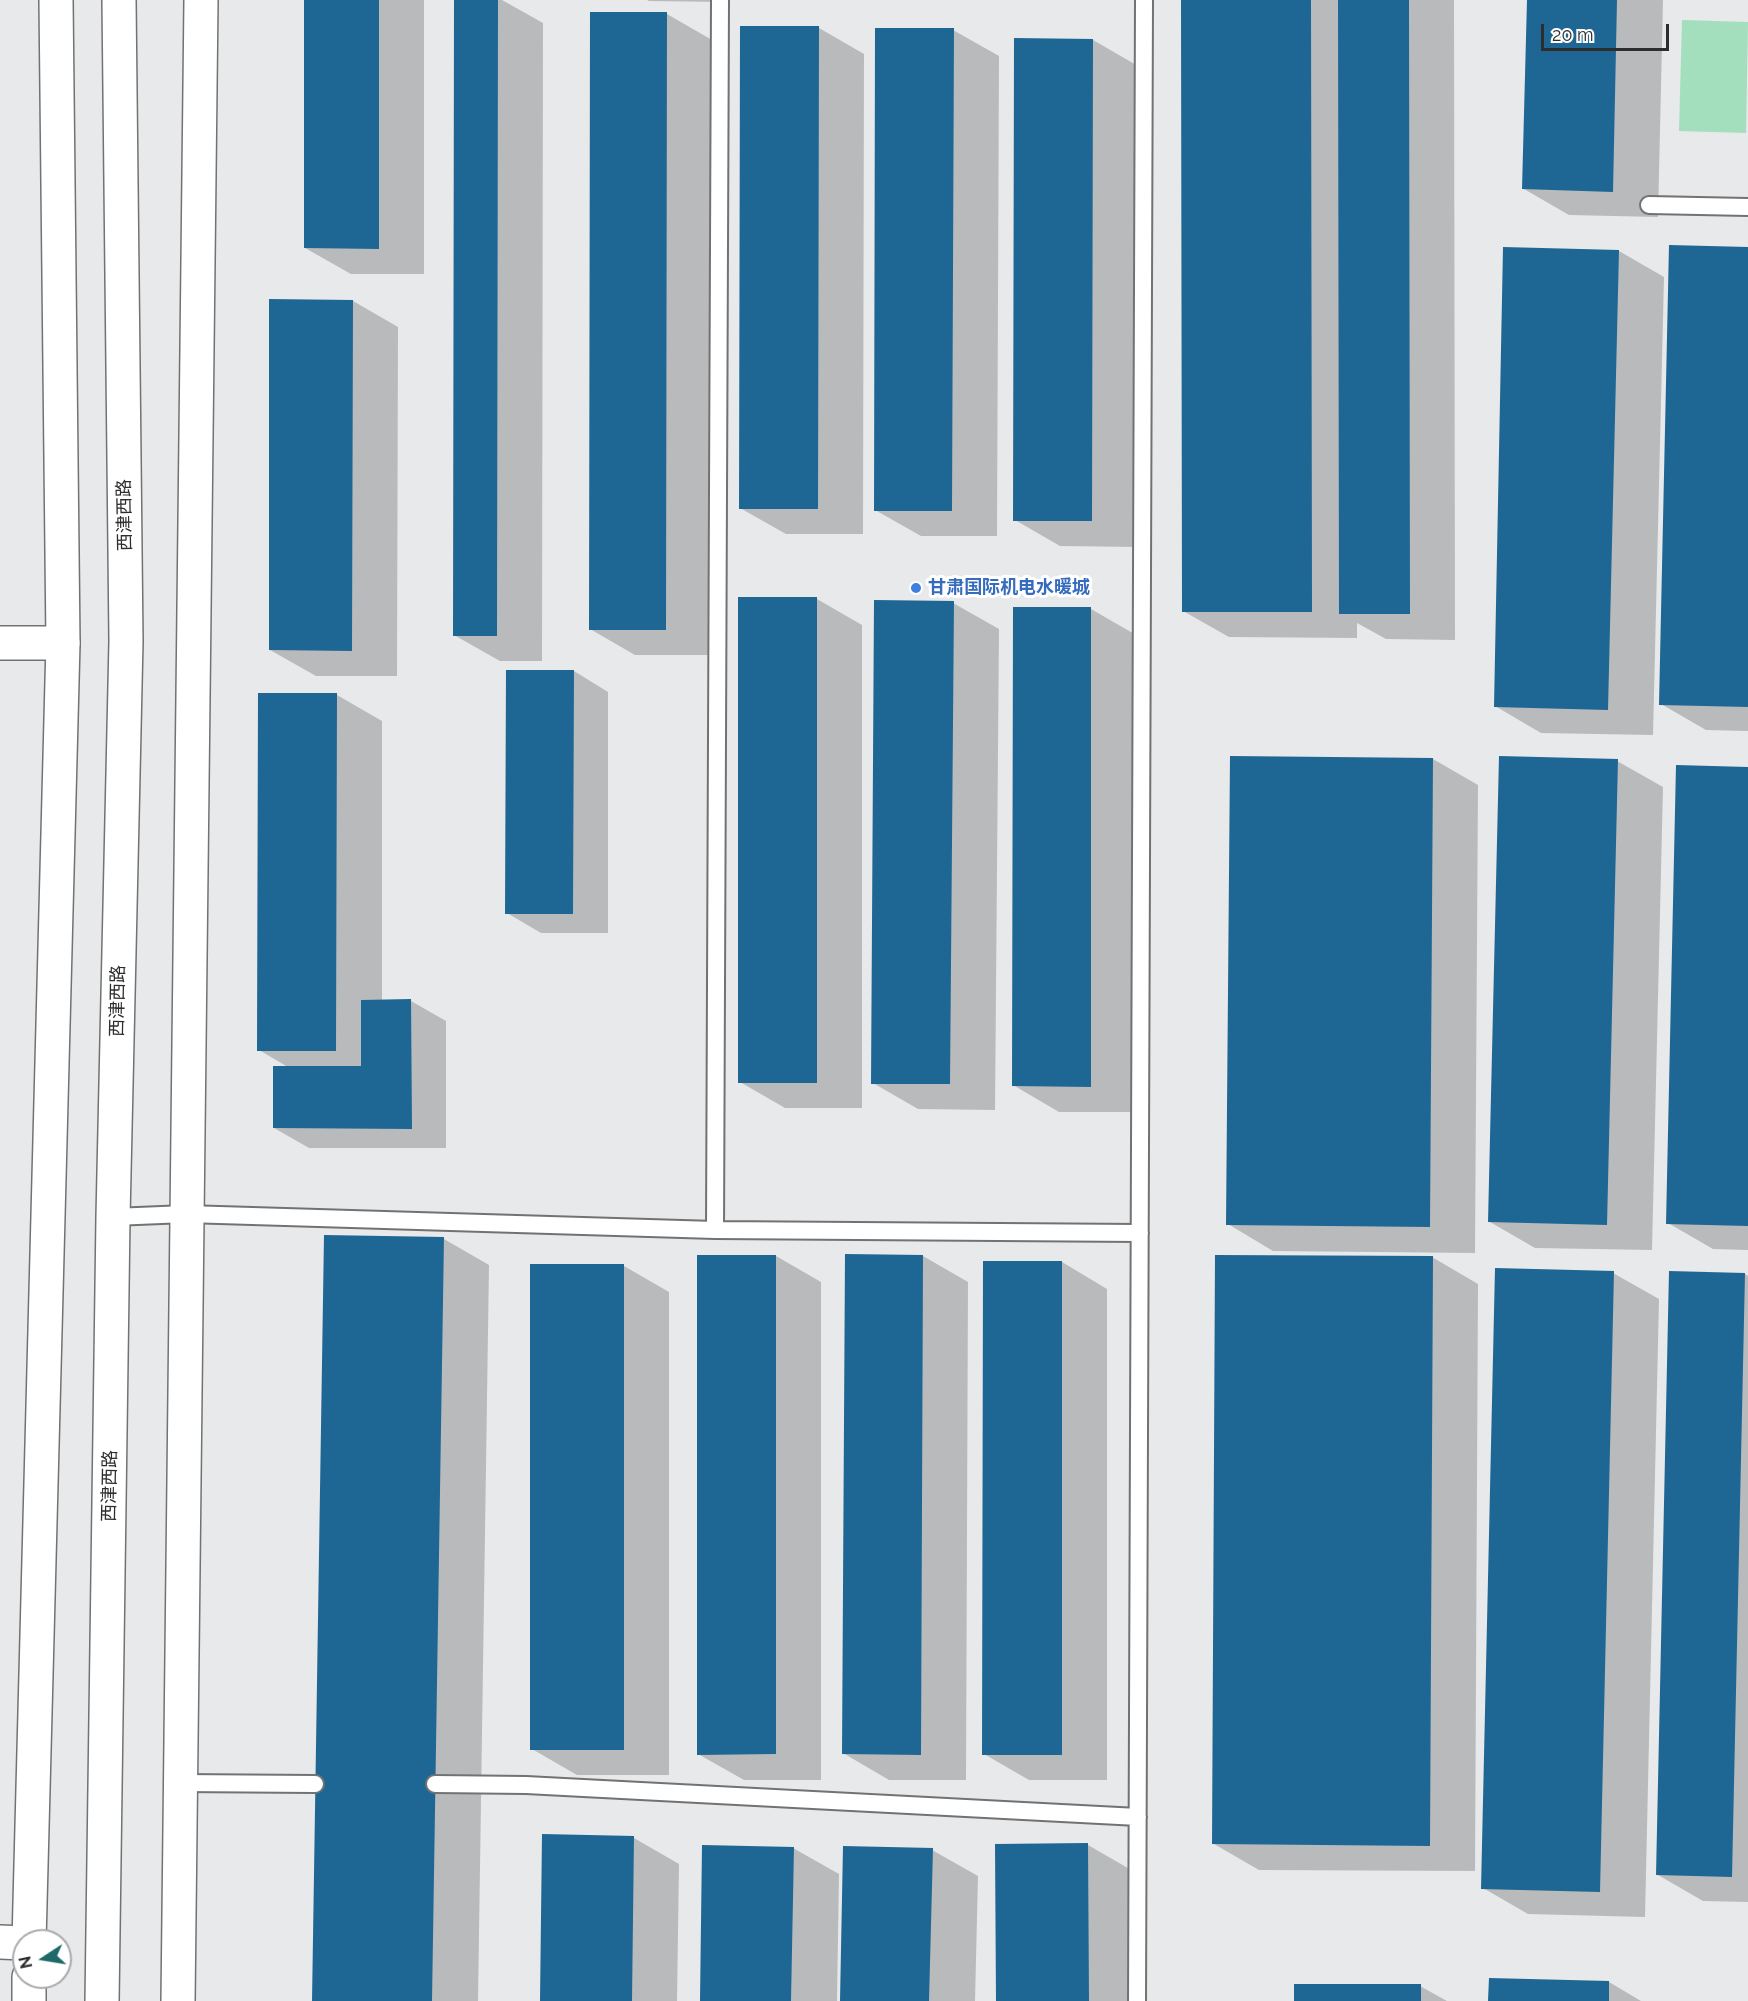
<!DOCTYPE html>
<html>
<head>
<meta charset="utf-8">
<style>
	body { margin:0 }
	#map { position:relative; width:1748px; height:2001px; overflow:hidden; background:#e7e9ea; font-family:Raleway,sans-serif }
	canvas { display:block }
	.north { position:absolute; left:12px; top:1929px; width:60px; height:60px; box-sizing:border-box; background:#fff; border:2px solid #ababab; border-radius:50%; rotate:258deg; font-size:16px; font-weight:700; line-height:24px; text-align:center; color:#2c2d2d }
	.north::after { content:''; display:block; margin:auto; width:21px; height:27px; background:#1e6a6b; clip-path:polygon(50% 0,100% 100%,50% 72%,0 100%) }
	.scale { position:absolute; left:1541px; top:24px; width:128px; height:27px; box-sizing:border-box; border:3px solid #2c2d2d; border-top:0; padding-left:8px; font-size:18px; line-height:21px; white-space:nowrap; color:#2c2d2d; -webkit-text-stroke:4px #fff; paint-order:stroke }
</style>
</head>
<body>
<div id="map">
<canvas width="1748" height="2001"></canvas>
<div class="north">N</div>
<div class="scale">20 m</div>
</div>
<script>
const ctx = document.querySelector('canvas').getContext('2d');
ctx.lineJoin = 'round';
function fill(path, color) {
  ctx.fillStyle = color;
  ctx.fill(path, 'evenodd');
}
function poly(rows) {
  const path = new Path2D();
  for (const r of rows) {
    path.moveTo(r[0], r[1]);
    for (let i = 2; i < r.length; i += 2) path.lineTo(r[i], r[i + 1]);
  }
  return path;
}
function trace(path, color, width, dash) {
  ctx.strokeStyle = color;
  ctx.lineWidth = width;
  ctx.lineCap = dash ? 'butt' : 'round';
  ctx.setLineDash(dash || []);
  ctx.stroke(path);
}
function write(font, color, halo, rows, align = 'center') {
  ctx.font = font + ' Raleway,"Noto Sans SC",sans-serif';
  ctx.lineWidth = 6;
  ctx.setLineDash([]);
  ctx.textBaseline = 'middle';
  ctx.strokeStyle = halo;
  ctx.fillStyle = color;
  for (const [text, x, y, turn = 0] of rows) {
    ctx.save();
    ctx.translate(x, y);
    ctx.rotate((+turn || 0) * Math.PI / 180);
    ctx.textAlign = isNaN(turn) ? turn : align;
    if (halo) ctx.strokeText(text, 0, 0);
    ctx.fillText(text, 0, 0);
    ctx.restore();
  }
}
fill(poly([
	[1682,20,1748,22,1746,133,1679,131]
]), '#a3dfbd');
fill(poly([
	[306,0,424,0,424,274,351,274,305,248],
	[455,0,502,0,543,23,542,661,500,661,454,635],
	[647,0,724,0,724,2,649,1],
	[1183,0,1454,0,1455,640,1386,639,1357,623,1357,638,1229,637,1183,611],
	[1528,0,1663,0,1658,217,1569,215,1524,189],
	[667,14,712,40,711,655,635,655,590,629],
	[819,28,864,54,863,534,786,534,740,508],
	[953,30,999,56,997,536,921,536,875,510],
	[1093,40,1138,66,1137,547,1060,546,1015,520],
	[1748,248,1748,731,1706,730,1661,704],
	[1619,251,1664,277,1653,735,1541,733,1495,706],
	[353,301,398,327,397,676,316,676,270,650],
	[817,599,862,625,862,1108,785,1108,740,1082],
	[953,603,999,629,995,1110,918,1109,873,1083],
	[1091,609,1136,635,1136,1112,1059,1112,1013,1085],
	[574,671,608,692,608,933,541,933,507,913],
	[337,695,382,721,382,1001,411,1001,446,1021,446,1148,309,1148,274,1128,288,1067,259,1050],
	[1433,759,1478,785,1475,1253,1273,1251,1228,1224],
	[1617,761,1663,787,1652,1250,1535,1248,1490,1222],
	[1748,768,1748,1250,1713,1249,1668,1223],
	[444,1239,489,1265,478,2001,313,2001],
	[846,1255,923,1256,968,1282,966,1780,889,1780,843,1753],
	[776,1256,821,1282,821,1780,744,1780,698,1754],
	[1432,1257,1478,1284,1475,1871,1259,1870,1214,1844],
	[1062,1262,1107,1289,1107,1780,1029,1780,984,1754],
	[624,1266,669,1292,669,1775,577,1775,532,1749],
	[1613,1273,1659,1299,1645,1917,1528,1914,1483,1888],
	[1671,1273,1745,1274,1748,1276,1748,1902,1703,1901,1658,1875],
	[634,1838,679,1864,677,2001,541,2001],
	[1088,1845,1133,1871,1134,2001,998,2001],
	[793,1848,839,1874,837,2001,701,2001],
	[932,1850,978,1876,975,2001,841,2001],
	[1609,1982,1641,2001,1490,2001],
	[1420,1986,1447,2001,1295,2001]
]), '#0003');
fill(poly([
	[304,0,379,0,379,249,304,248],
	[454,0,498,0,497,636,453,636],
	[1181,0,1311,0,1312,612,1182,612],
	[1338,0,1409,0,1410,614,1339,614],
	[1527,0,1617,0,1613,192,1522,189],
	[590,12,667,12,666,630,589,630],
	[740,26,819,26,818,509,739,509],
	[875,28,954,28,952,511,874,511],
	[1014,38,1093,39,1092,521,1013,521],
	[1669,245,1748,247,1748,707,1659,705],
	[1503,247,1619,250,1608,710,1494,707],
	[269,299,353,300,352,651,269,650],
	[738,597,817,597,817,1083,738,1083],
	[874,600,954,601,950,1084,871,1084],
	[1013,607,1091,607,1091,1087,1012,1086],
	[506,670,574,670,573,914,505,914],
	[258,693,337,693,336,1051,257,1051],
	[1230,756,1433,758,1430,1227,1226,1225],
	[1499,756,1618,759,1607,1225,1488,1222],
	[1676,765,1748,767,1748,1226,1666,1224],
	[411,999,412,1129,273,1128,273,1066,361,1066,361,1000],
	[324,1235,444,1237,432,2001,312,2001],
	[845,1254,923,1255,921,1755,842,1754],
	[697,1255,776,1255,776,1754,697,1755],
	[1215,1255,1433,1256,1430,1846,1212,1844],
	[983,1261,1062,1261,1062,1755,982,1755],
	[530,1264,624,1264,624,1750,530,1750],
	[1495,1268,1614,1271,1600,1892,1481,1889],
	[1669,1271,1745,1273,1732,1877,1656,1875],
	[542,1834,634,1836,632,2001,540,2001],
	[1088,1843,1089,2001,996,2001,995,1844],
	[702,1845,794,1847,791,2001,700,2001],
	[843,1846,933,1848,929,2001,840,2001],
	[1489,1978,1609,1981,1609,2001,1488,2001],
	[1294,1984,1421,1984,1421,2001,1294,2001]
]), '#1e6694');
const service = poly([
	[1649,205,1748,207],
	[113,1217,186,1214,715,1230,1140,1233],
	[715,1230,720,0],
	[179,1783,315,1784],
	[435,1784,526,1785,1138,1817],
	[1137,2001,1144,0]
]);
const minor = poly([
	[0,643,63,643],
	[0,1942,24,1943],
	[178,2001,201,0]
]);
const primary = poly([
	[29,1941,63,643,56,0],
	[29,2001,29,1977],
	[102,2001,113,1217,126,641,119,0]
]);
trace(service, '#717274', 20);
trace(minor, '#717274', 36);
trace(primary, '#717274', 36);
trace(service, '#fff', 16);
trace(minor, '#fff', 33);
trace(primary, '#fff', 33);
for (const [x, y, r, color] of [
	[916,588,6,"#3f7fe0"]
]) {
  const dot = new Path2D();
  dot.arc(x, y, r, 0, 2 * Math.PI);
  ctx.fillStyle = color;
  ctx.fill(dot);
  trace(dot, '#fff', 2);
}
write('18px', '#2c2d2d', '#fff', [
	["西津西路",125,515,-91],
	["西津西路",118,1001,-89],
	["西津西路",110,1486,-89]
]);
write('bold 18px', '#366cbe', '#fff', [
	["甘肃国际机电水暖城",928,588]
], 'left');
</script>
</body>
</html>
